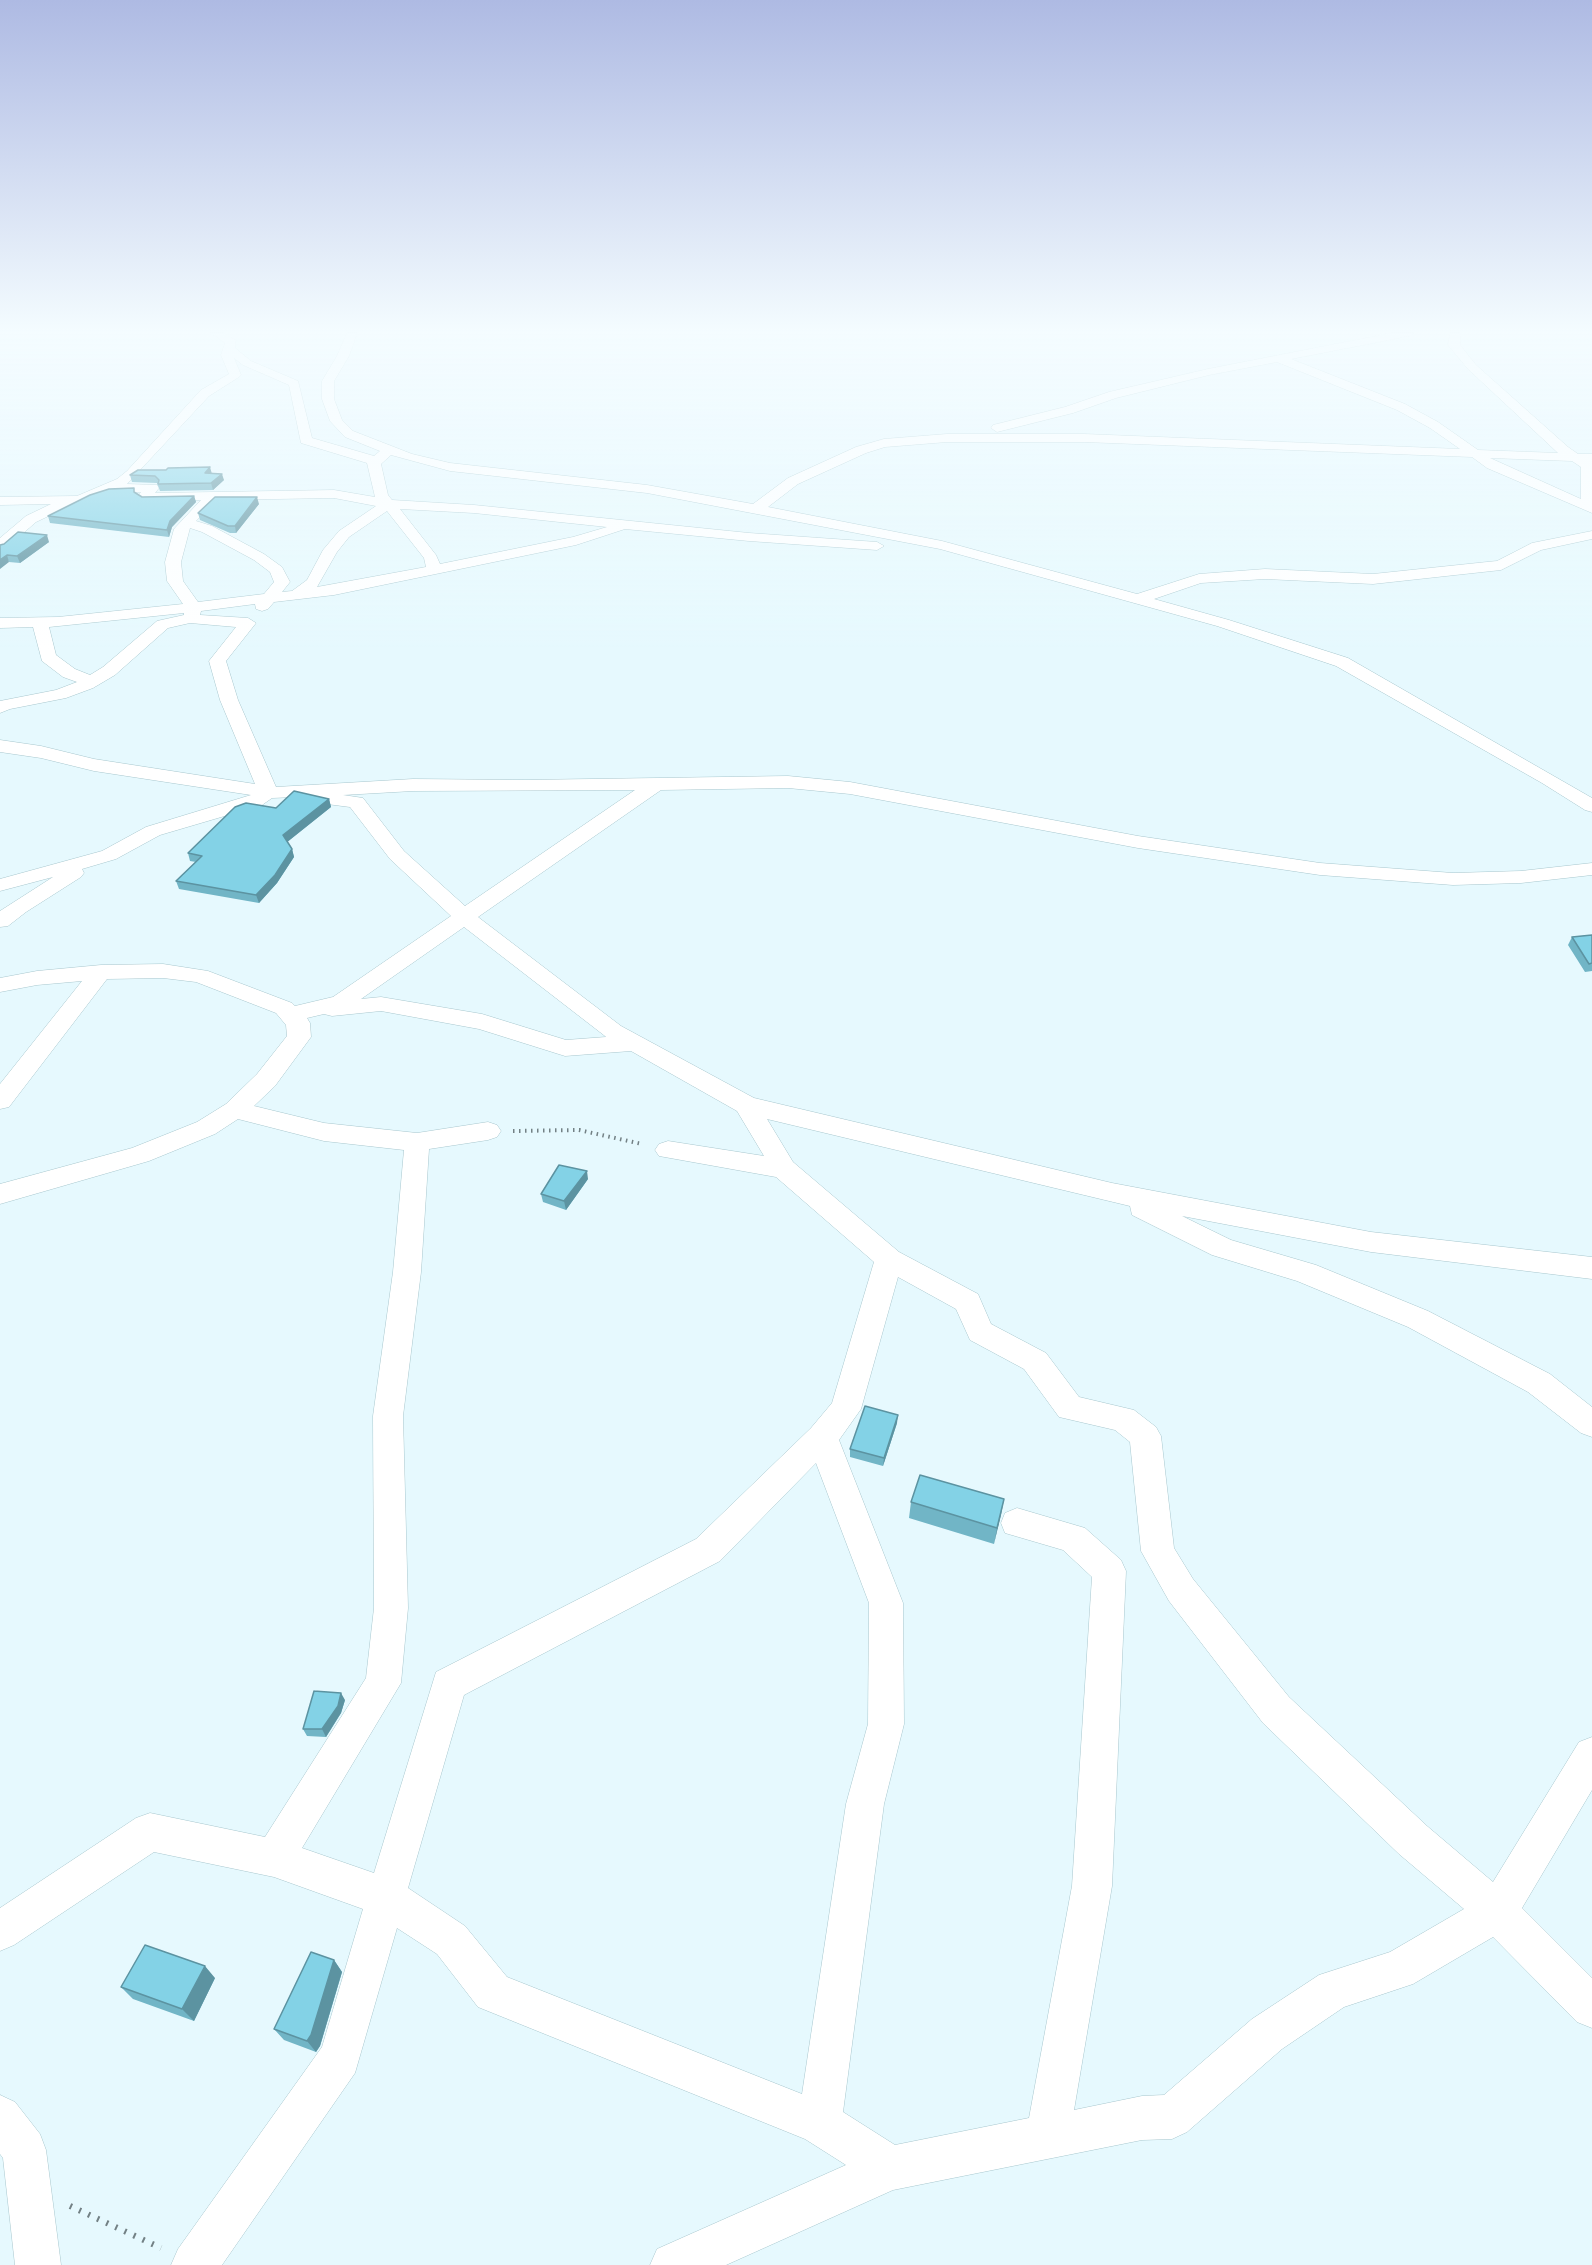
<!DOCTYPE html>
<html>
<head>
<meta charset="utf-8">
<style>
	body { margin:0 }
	canvas { display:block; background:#e6f9fe }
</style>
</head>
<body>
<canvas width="1592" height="2265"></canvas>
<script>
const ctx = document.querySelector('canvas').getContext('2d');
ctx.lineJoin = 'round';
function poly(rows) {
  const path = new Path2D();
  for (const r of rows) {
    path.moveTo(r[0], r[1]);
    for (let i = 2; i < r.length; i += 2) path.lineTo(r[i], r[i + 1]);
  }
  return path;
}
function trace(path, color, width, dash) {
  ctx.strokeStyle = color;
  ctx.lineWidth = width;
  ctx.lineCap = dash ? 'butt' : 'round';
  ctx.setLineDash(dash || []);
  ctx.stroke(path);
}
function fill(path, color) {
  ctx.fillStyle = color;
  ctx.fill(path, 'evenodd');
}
const street = poly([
	[211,333,224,333,235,340,235,348,251,361,298,381,312,438,374,456,380,451,345,437,330,421,322,399,322,381,337,356,347,333,357,333,349,356,334,381,334,399,342,420,353,431,412,454,450,463,647,485,753,504,788,478,856,447,884,439,947,434,1084,434,1460,449,1430,428,1397,410,1277,362,1209,375,1116,398,1073,413,997,432,991,428,993,425,1065,407,1109,392,1208,369,1392,333,1414,333,1409,336,1291,359,1405,404,1438,422,1478,450,1558,453,1468,369,1448,345,1450,333,1460,333,1460,345,1476,365,1568,447,1578,454,1592,454,1592,513,1487,468,1472,457,1084,442,947,442,885,447,866,453,798,484,768,507,942,541,1137,594,1199,574,1265,569,1373,574,1487,562,1497,561,1532,543,1592,531,1592,539,1541,550,1501,570,1373,584,1265,579,1201,583,1154,599,1229,620,1348,658,1592,798,1592,812,1585,810,1542,783,1336,666,1217,626,940,549,647,493,450,471,391,455,381,464,388,495,392,500,474,505,749,533,877,542,884,546,877,550,749,541,625,529,576,545,334,595,274,602,268,609,262,611,256,609,255,604,201,611,200,615,248,618,256,623,226,661,238,700,276,787,413,779,525,780,788,776,850,782,1138,836,1320,863,1453,873,1521,871,1592,863,1592,875,1521,883,1453,885,1320,875,1138,848,850,794,788,788,661,790,478,917,621,1026,754,1098,1112,1183,1371,1232,1592,1257,1592,1279,1371,1252,1182,1216,1231,1240,1316,1265,1428,1311,1550,1374,1592,1407,1592,1437,1581,1433,1528,1392,1408,1327,1297,1281,1212,1255,1132,1215,1130,1206,767,1119,793,1162,899,1252,978,1294,991,1324,1046,1353,1079,1397,1134,1410,1156,1427,1161,1436,1174,1548,1193,1579,1289,1697,1427,1826,1493,1882,1579,1742,1592,1737,1592,1790,1522,1908,1592,1978,1592,2028,1577,2022,1493,1937,1413,1984,1344,2007,1282,2049,1187,2132,1172,2139,1142,2140,893,2190,726,2265,650,2265,657,2249,846,2165,805,2139,478,2007,437,1954,397,1928,355,2073,222,2265,171,2265,178,2249,322,2047,363,1909,274,1877,154,1852,14,1945,0,1951,0,1908,136,1818,150,1813,265,1837,366,1678,374,1608,373,1416,393,1272,404,1150,324,1141,238,1119,215,1134,149,1161,0,1204,0,1184,132,1148,197,1122,226,1104,257,1074,287,1036,286,1025,276,1013,196,982,163,978,107,979,9,1107,0,1109,0,1084,82,981,37,985,0,992,0,978,37,971,101,965,163,964,208,971,292,1003,295,1006,333,997,451,916,390,859,350,807,319,803,316,799,318,796,272,798,262,805,160,835,116,859,82,869,84,873,81,877,26,912,8,926,0,927,0,911,53,877,0,891,0,879,102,851,146,827,251,795,94,771,41,758,0,752,0,740,41,746,94,759,255,784,220,700,209,661,236,627,190,623,168,628,115,675,93,688,66,698,10,709,0,713,0,701,56,690,77,682,63,677,42,661,33,627,0,628,0,618,58,617,183,604,167,581,165,562,174,529,201,500,144,501,137,497,141,492,111,493,72,505,36,522,5,549,0,550,0,538,26,516,51,504,0,505,0,497,77,496,117,479,127,471,201,390,229,374,221,355,225,343,211,333],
	[234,358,243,365,289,385,301,443,367,463,375,497,334,490,155,493,159,488,157,485,127,484,209,396,239,377,241,375,234,358],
	[1490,458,1572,461,1581,467,1581,499,1490,458],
	[334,498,376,506,339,531,323,550,307,580,292,591,282,592,290,582,282,567,264,554,212,526,196,521,217,500,334,498],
	[400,509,474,513,607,527,573,537,440,564,436,555,400,509],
	[387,511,424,558,426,567,317,587,337,552,349,537,387,511],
	[190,528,202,532,254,560,270,572,274,582,264,594,198,602,183,581,181,562,190,528],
	[184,613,184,615,157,621,103,667,90,675,75,669,56,655,49,627,184,613],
	[635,790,465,906,404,851,363,798,343,795,413,791,635,790],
	[464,927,605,1036,606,1037,566,1040,482,1014,381,997,361,999,464,927],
	[381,1011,479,1029,565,1056,631,1051,737,1111,764,1156,668,1141,659,1144,655,1150,659,1156,776,1177,874,1262,832,1403,811,1428,696,1539,436,1672,374,1873,302,1848,401,1683,408,1608,403,1416,421,1272,429,1149,488,1140,497,1137,501,1131,497,1125,488,1122,417,1133,324,1123,254,1106,275,1086,311,1037,310,1023,307,1018,324,1014,332,1016,381,1011],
	[898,1277,956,1309,970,1340,1024,1369,1059,1417,1115,1430,1130,1442,1141,1551,1169,1601,1263,1723,1399,1854,1464,1909,1390,1952,1319,1975,1252,2019,1164,2095,1142,2096,1074,2110,1112,1886,1126,1571,1121,1560,1085,1528,1017,1508,1005,1513,1001,1523,1005,1533,1063,1550,1092,1577,1072,1886,1029,2118,895,2145,843,2112,884,1804,904,1724,903,1603,839,1440,861,1409,898,1277],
	[816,1463,869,1603,868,1724,846,1804,802,2094,507,1977,465,1926,408,1888,464,1695,720,1561,816,1463],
	[0,2095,15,2102,40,2134,46,2150,61,2265,15,2265,3,2158,0,2154,0,2095]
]);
trace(street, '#a8c7ce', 1);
trace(poly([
	[513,1131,579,1130,642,1144]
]), '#738185', 4, [1.5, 4.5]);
trace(poly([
	[70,2206,161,2248]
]), '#738185', 6, [2, 8]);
fill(street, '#fff');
fill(poly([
	[212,473,224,480,213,490,160,491,157,483,132,482,130,475],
	[136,494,142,497,194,496,196,502,172,527,169,537,50,523,48,516],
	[259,504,236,533,230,533,200,520,198,513],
	[49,542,20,563,9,562,0,545],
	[329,799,331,807,287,842,292,849,294,857,277,883,259,903,179,889,176,881,196,862,190,861,188,853,276,808],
	[1592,935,1592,971,1585,972,1568,945,1572,937],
	[588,1179,566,1210,543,1202,541,1194],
	[897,1423,883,1466,850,1457,850,1449],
	[1004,1499,994,1544,909,1518,911,1502],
	[345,1700,341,1713,326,1737,307,1736,303,1729],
	[334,1960,342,1972,320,2046,316,2052,284,2040,274,2029],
	[215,1978,194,2021,133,1999,121,1987]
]), '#71b5c6');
fill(poly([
	[210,467,212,474,205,473],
	[222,474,224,480,213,490,211,483],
	[194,496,196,502,172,527,169,537,167,530,170,521],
	[257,497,259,504,236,533,235,526],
	[47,535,49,542,20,563,17,556],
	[7,555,9,562,0,569,0,560],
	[329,799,331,807,286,843,283,835],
	[292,849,294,857,277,883,259,903,256,895],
	[587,1171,588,1179,566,1210,564,1201],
	[898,1415,897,1423,883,1466,884,1458],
	[1004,1499,1001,1515,994,1544,997,1528],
	[341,1693,345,1700,341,1713,326,1737,322,1729],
	[334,1960,342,1972,320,2046,316,2052,307,2041],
	[205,1966,215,1978,194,2021,182,2009]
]), '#5c93a1');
const building = poly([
	[210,467,205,473,222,474,211,483,158,484,159,480,155,476,130,475,138,470,166,470,168,468,210,467],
	[134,488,134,492,142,497,194,496,170,521,167,530,48,516,90,495,109,489,134,488],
	[215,497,257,497,235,526,228,526,198,513,215,497],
	[18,532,47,535,17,556,7,555,0,560,0,545,4,544,18,532],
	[294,791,329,799,283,835,292,849,275,875,256,895,176,881,202,856,188,853,235,807,246,803,276,808,294,791],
	[1592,935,1592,963,1589,964,1572,937,1592,935],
	[559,1165,587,1171,564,1201,541,1194,559,1165],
	[865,1406,898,1415,884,1458,850,1449,865,1406],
	[920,1475,1004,1499,997,1528,911,1502,920,1475],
	[314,1691,341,1693,338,1706,322,1729,303,1729,314,1691],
	[145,1945,205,1966,182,2009,121,1987,145,1945],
	[311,1952,334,1960,311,2035,307,2041,274,2029,311,1952]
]);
fill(building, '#83d2e6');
trace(building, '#5c93a1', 1.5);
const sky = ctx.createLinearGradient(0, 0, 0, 650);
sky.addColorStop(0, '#aebae3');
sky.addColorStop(0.51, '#f4fcff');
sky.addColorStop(1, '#f4fcff00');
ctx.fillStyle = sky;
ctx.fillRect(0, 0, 1592, 650);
</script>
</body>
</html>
